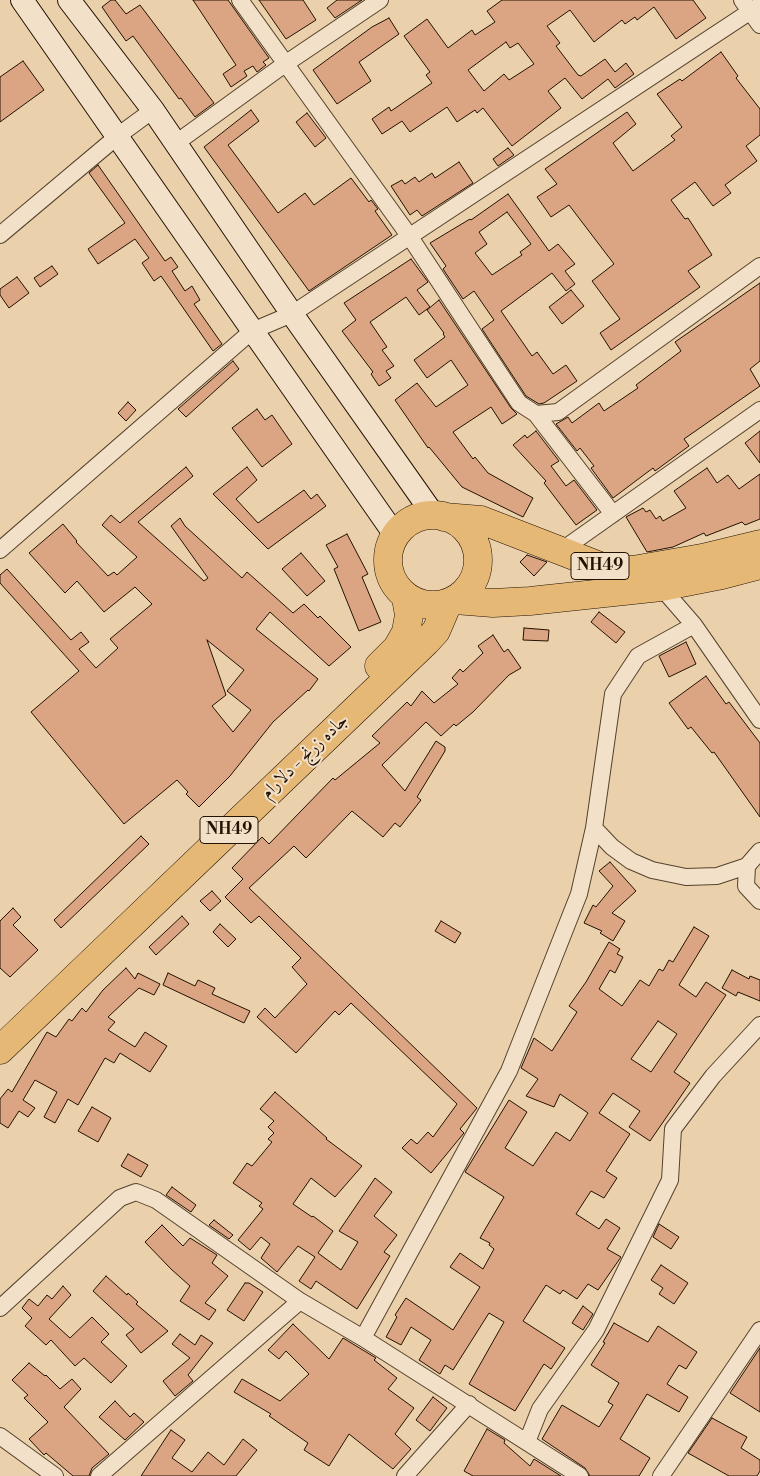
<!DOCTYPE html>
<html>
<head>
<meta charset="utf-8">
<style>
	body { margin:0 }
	canvas { display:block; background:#ebd0ac }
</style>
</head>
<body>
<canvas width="760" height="1476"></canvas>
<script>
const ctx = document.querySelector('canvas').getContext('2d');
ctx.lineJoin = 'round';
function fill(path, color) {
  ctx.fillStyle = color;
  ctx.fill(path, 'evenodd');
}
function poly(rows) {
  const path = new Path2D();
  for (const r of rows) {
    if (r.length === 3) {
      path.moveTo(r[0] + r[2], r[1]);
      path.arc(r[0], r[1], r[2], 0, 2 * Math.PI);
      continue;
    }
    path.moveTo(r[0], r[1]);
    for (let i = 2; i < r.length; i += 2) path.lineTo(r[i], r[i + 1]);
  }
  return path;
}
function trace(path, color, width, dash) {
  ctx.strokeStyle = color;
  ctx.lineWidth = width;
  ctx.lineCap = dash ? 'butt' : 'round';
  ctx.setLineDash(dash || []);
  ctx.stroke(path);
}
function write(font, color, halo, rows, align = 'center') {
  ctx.font = font + ' "Libre Bodoni",Amiri,serif';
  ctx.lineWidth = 4;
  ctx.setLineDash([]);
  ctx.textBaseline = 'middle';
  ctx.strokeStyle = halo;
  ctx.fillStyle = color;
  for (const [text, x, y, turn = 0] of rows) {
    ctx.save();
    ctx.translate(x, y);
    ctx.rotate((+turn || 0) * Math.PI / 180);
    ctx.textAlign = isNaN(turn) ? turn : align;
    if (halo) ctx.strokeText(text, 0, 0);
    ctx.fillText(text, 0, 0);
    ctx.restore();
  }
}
const building = poly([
	[111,0,115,0,126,14,140,5,214,103,195,117,181,98,179,99,133,36,126,41,111,20,102,7,111,0],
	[193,0,228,0,269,58,263,62,266,65,257,72,253,66,244,71,247,76,231,87,223,74,236,65,193,0],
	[259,0,303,0,316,20,286,39,259,0],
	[337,0,362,0,335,18,327,8,337,0],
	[502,0,693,0,706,18,676,39,654,7,637,20,635,17,625,24,622,20,594,42,570,10,547,26,560,43,556,46,578,75,581,76,605,59,615,72,626,63,634,74,615,88,608,79,582,99,565,78,548,91,561,108,512,146,483,108,477,113,475,110,457,122,447,107,410,132,402,121,382,134,372,119,389,107,391,111,432,83,426,75,430,72,404,36,427,19,448,48,472,30,475,35,495,22,487,11,502,0],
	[506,42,510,48,518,43,534,64,509,80,504,74,484,91,468,70,506,42],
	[389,18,399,34,359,62,371,81,337,104,313,70,372,27,389,18],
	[721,52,738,76,736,78,760,109,760,135,746,146,757,161,725,185,731,193,713,206,695,182,671,200,685,219,688,218,712,255,688,271,700,287,611,350,600,333,620,319,592,281,614,264,569,205,551,217,537,197,557,184,545,169,627,112,636,124,613,143,633,171,675,140,671,136,682,127,657,94,680,79,682,81,721,52],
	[23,61,44,90,0,122,0,77,23,61],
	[251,110,259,121,228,145,278,213,305,193,314,205,351,178,369,202,371,200,378,209,375,211,392,235,309,291,204,147,251,110],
	[307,113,326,138,315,147,296,122,307,113],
	[508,148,514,155,498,166,493,159,508,148],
	[459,162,473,183,422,216,417,210,410,215,391,186,402,180,405,184,415,177,419,182,432,173,435,178,459,162],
	[98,165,165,261,171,257,178,267,172,271,185,291,192,286,200,300,194,304,222,344,213,351,161,276,154,281,142,263,149,258,135,239,98,264,88,249,125,223,89,173,98,165],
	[508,194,549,251,558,244,575,264,565,271,575,284,566,291,552,273,501,311,532,356,537,352,553,374,566,365,577,381,544,403,539,404,526,396,482,329,494,320,474,291,463,299,443,269,446,266,430,243,470,219,471,220,508,194],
	[507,212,531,244,520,252,522,255,492,275,475,253,487,244,479,232,507,212],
	[411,259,428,282,417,290,430,307,419,315,406,297,370,322,387,347,382,350,394,366,386,371,391,378,379,386,371,374,373,372,342,331,356,320,344,303,411,259],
	[52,266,58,274,40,287,34,278,52,266],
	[17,277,29,293,9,308,0,295,0,289,17,277],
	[760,283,760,361,750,369,760,386,684,439,689,446,655,471,653,468,613,498,591,468,594,466,580,448,577,451,556,424,568,417,572,423,599,403,604,411,638,388,636,385,681,351,675,342,760,283],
	[571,290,584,306,562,324,549,307,571,290],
	[439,300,511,408,517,414,502,424,491,407,453,432,473,459,475,457,488,473,533,498,523,517,462,487,429,447,428,448,395,400,417,383,436,407,468,385,451,360,427,378,414,360,445,337,443,334,444,333,427,310,439,300],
	[233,361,239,369,186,417,178,409,233,361],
	[128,402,136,410,126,421,118,413,128,402],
	[257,409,265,420,272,415,292,444,262,467,232,428,257,409],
	[536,431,559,461,551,466,566,486,574,480,597,510,576,525,544,483,546,481,513,445,525,435,527,438,536,431],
	[760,431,760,463,745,443,760,431],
	[186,467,193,476,138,522,204,581,208,578,171,526,180,518,185,526,242,578,247,572,293,613,304,604,318,618,320,616,351,647,329,666,270,612,256,629,318,679,309,691,308,690,273,722,230,776,199,807,186,794,188,792,177,780,124,824,31,712,79,671,0,583,0,575,7,569,71,640,81,632,89,642,79,649,96,668,118,648,110,639,152,604,135,587,104,612,77,581,65,593,29,553,63,524,77,541,76,542,108,576,114,572,117,575,137,557,102,525,111,515,120,523,186,467],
	[207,640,244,670,227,691,251,710,233,732,212,706,226,695,207,640],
	[247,467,257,480,236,499,258,523,304,490,311,499,317,494,326,506,268,549,213,494,247,467],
	[707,468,717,483,728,475,739,489,760,474,760,519,745,525,742,522,706,536,704,533,673,547,647,552,626,517,643,508,646,512,650,510,656,519,660,516,663,521,686,508,674,491,707,468],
	[347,534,368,574,362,577,381,622,359,631,334,569,338,567,326,545,347,534],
	[301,553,325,581,307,596,282,569,301,553],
	[527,555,547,562,534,576,520,562,527,555],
	[599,612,625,632,616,643,591,622,599,612],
	[524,628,549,630,548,641,523,640,524,628],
	[493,635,504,652,508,649,521,668,509,675,473,712,456,726,454,724,441,736,426,722,382,765,405,791,436,741,445,747,445,751,417,797,421,800,400,827,395,823,383,837,352,811,306,858,294,846,249,888,477,1108,460,1129,464,1133,431,1173,402,1148,411,1139,417,1144,428,1132,433,1137,457,1104,351,1003,339,1015,335,1011,296,1053,257,1017,265,1008,275,1018,307,984,292,967,301,958,259,916,251,923,225,897,243,879,232,868,262,837,269,844,333,778,335,780,380,743,372,736,407,702,411,706,422,691,434,703,458,684,452,678,460,669,463,672,483,653,478,646,493,635],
	[686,642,696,664,669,677,659,656,686,642],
	[706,676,726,704,729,702,760,743,760,817,714,752,712,753,691,727,688,729,669,703,706,676],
	[141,836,149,844,61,928,54,920,141,836],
	[610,862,636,891,612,913,625,921,613,941,600,933,602,931,584,923,593,905,596,907,613,886,599,871,610,862],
	[212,891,221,901,210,911,200,901,212,891],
	[13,908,21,917,13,925,38,950,10,977,0,968,0,921,13,908],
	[182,916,189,924,156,955,149,947,182,916],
	[441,921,461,933,455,943,435,931,441,921],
	[220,924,236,939,228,947,213,932,220,924],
	[694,927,709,936,679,985,696,997,706,982,726,995,674,1072,690,1083,650,1141,629,1127,640,1111,613,1093,599,1113,630,1134,606,1171,617,1178,604,1198,591,1191,576,1214,599,1229,606,1219,620,1228,607,1249,621,1257,598,1290,588,1284,577,1299,563,1290,560,1294,546,1285,523,1321,565,1348,551,1369,544,1364,515,1411,469,1384,504,1322,489,1313,453,1370,445,1365,440,1374,419,1360,431,1340,411,1327,401,1345,386,1337,397,1317,395,1315,406,1298,453,1330,480,1287,450,1267,460,1253,483,1269,494,1249,489,1245,490,1243,480,1238,504,1197,465,1172,509,1100,527,1112,505,1148,533,1166,556,1132,570,1141,588,1113,560,1094,554,1107,526,1096,538,1079,521,1068,534,1038,552,1051,577,1012,569,1006,586,982,609,942,620,949,617,954,623,957,615,973,610,970,599,989,622,1006,640,980,649,986,659,969,663,971,669,960,673,962,694,927],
	[658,1021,677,1034,651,1072,631,1059,658,1021],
	[126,968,135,979,138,973,160,984,154,995,139,988,108,1017,115,1022,108,1030,135,1047,145,1032,167,1046,150,1072,120,1053,114,1063,105,1058,78,1105,68,1099,55,1123,44,1117,57,1092,35,1080,23,1100,35,1108,28,1117,19,1111,8,1128,0,1123,0,1099,8,1089,12,1092,47,1032,56,1037,69,1019,72,1021,82,1008,86,1012,103,990,126,968],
	[732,970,749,979,750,976,760,980,760,1001,738,992,736,996,722,988,732,970],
	[168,973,195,986,198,980,215,988,212,994,250,1011,244,1023,163,985,168,973],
	[275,1092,327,1138,326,1139,362,1166,335,1197,311,1178,293,1204,312,1217,313,1216,333,1231,318,1253,341,1270,358,1242,339,1231,375,1178,392,1192,374,1216,397,1235,384,1252,390,1256,357,1309,316,1281,311,1289,299,1281,315,1257,298,1246,277,1272,261,1258,270,1244,261,1237,250,1250,238,1240,263,1209,259,1206,262,1203,233,1183,247,1163,252,1166,272,1142,268,1139,274,1133,268,1127,274,1121,260,1109,275,1092],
	[92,1107,111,1118,98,1142,78,1131,92,1107],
	[128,1154,148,1165,141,1177,121,1166,128,1154],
	[172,1187,196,1205,191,1212,166,1195,172,1187],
	[214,1220,233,1235,229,1239,209,1225,214,1220],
	[659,1224,679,1237,671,1249,653,1237,659,1224],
	[162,1225,183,1246,190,1238,217,1255,212,1263,228,1276,205,1303,216,1310,209,1320,180,1301,190,1286,171,1269,145,1242,162,1225],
	[661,1265,688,1283,674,1304,659,1294,663,1288,651,1280,661,1265],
	[106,1276,127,1295,128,1293,138,1302,136,1304,168,1331,141,1353,126,1335,134,1329,93,1291,106,1276],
	[245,1283,249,1283,263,1292,244,1321,227,1310,245,1283],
	[63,1286,71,1295,49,1319,70,1338,92,1317,109,1334,101,1342,127,1366,111,1383,84,1358,75,1366,51,1340,46,1345,25,1326,32,1318,22,1308,29,1299,38,1306,47,1295,52,1299,63,1286],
	[583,1306,593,1314,583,1330,572,1323,583,1306],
	[614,1323,648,1342,658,1326,697,1352,686,1369,679,1365,667,1384,688,1397,679,1412,647,1394,620,1439,650,1458,639,1476,590,1476,585,1468,542,1439,562,1405,599,1427,613,1405,608,1402,619,1383,591,1365,605,1343,603,1342,614,1323],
	[293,1324,329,1359,343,1338,376,1358,374,1360,397,1378,388,1389,414,1408,395,1434,411,1449,393,1469,349,1434,329,1466,304,1450,308,1443,269,1416,271,1414,234,1392,242,1379,280,1401,309,1374,286,1351,279,1359,268,1350,293,1324],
	[180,1334,195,1345,201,1335,213,1343,188,1375,193,1381,175,1396,163,1381,190,1358,172,1344,180,1334],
	[760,1348,760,1412,730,1393,760,1348],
	[29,1363,45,1376,46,1375,60,1389,72,1379,81,1389,64,1407,109,1454,92,1468,89,1476,73,1476,46,1453,44,1455,29,1439,48,1422,24,1398,28,1395,12,1380,29,1363],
	[433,1397,447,1408,430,1431,416,1420,433,1397],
	[115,1401,130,1417,134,1413,144,1422,125,1440,99,1417,115,1401],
	[712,1418,747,1437,741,1448,760,1460,760,1471,757,1476,729,1476,688,1453,712,1418],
	[487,1429,505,1440,504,1443,530,1466,534,1459,561,1476,473,1476,464,1471,487,1429],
	[171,1430,185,1440,172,1458,192,1472,208,1452,224,1465,243,1439,257,1450,236,1476,141,1476,171,1430]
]);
fill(building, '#dba483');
trace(building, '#231200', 1);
const street = poly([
	[240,0,410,237,519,403,536,414,558,412,760,266],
	[742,0,760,25],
	[176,143,285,64,380,0],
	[0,235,119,135,153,110],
	[536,414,613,514],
	[0,550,252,331,292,314,760,5],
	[562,550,760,410],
	[661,587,694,625,760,720],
	[594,828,612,847,631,861,652,870,686,877,717,876,747,866],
	[760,851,747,866,746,886,760,901],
	[0,1308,120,1198,136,1192,156,1200,300,1301,363,1338,580,1476],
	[363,1338,509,1071,579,894,594,828,613,694,638,656,694,625],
	[0,1436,55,1476],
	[527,1442,540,1409,596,1330,670,1180,673,1129,713,1076,760,1025],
	[99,1476,300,1301],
	[405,1476,469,1404],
	[661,1476,760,1330]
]);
const secondary = poly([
	[22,0,395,535],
	[69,0,153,110,292,314,433,514]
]);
const highway = poly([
	[433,560,45],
	[444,517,481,520,605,568,633,570,702,558,760,544],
	[455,600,493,603,530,601,661,587,722,575,760,565],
	[379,666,397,648,406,632,409,615,406,598],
	[0,1050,426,642,436,631,448,603]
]);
trace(street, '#55422b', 18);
trace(secondary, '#231200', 24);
trace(highway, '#231200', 29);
trace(street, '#f2e0c9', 16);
trace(secondary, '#f2e0c9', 22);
trace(highway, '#e6b876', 28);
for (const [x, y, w] of [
	[600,566,58],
	[229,830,58]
]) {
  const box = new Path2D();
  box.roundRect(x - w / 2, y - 13.5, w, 27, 4);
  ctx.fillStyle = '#f2e0c9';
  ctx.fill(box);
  trace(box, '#231200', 1);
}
write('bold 16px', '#231200', null, [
	["NH49",600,566],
	["NH49",229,830]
]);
write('18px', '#231200', '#f2e0c9', [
	["جاده زرنج - دلارام",305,757,-44]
]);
</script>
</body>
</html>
